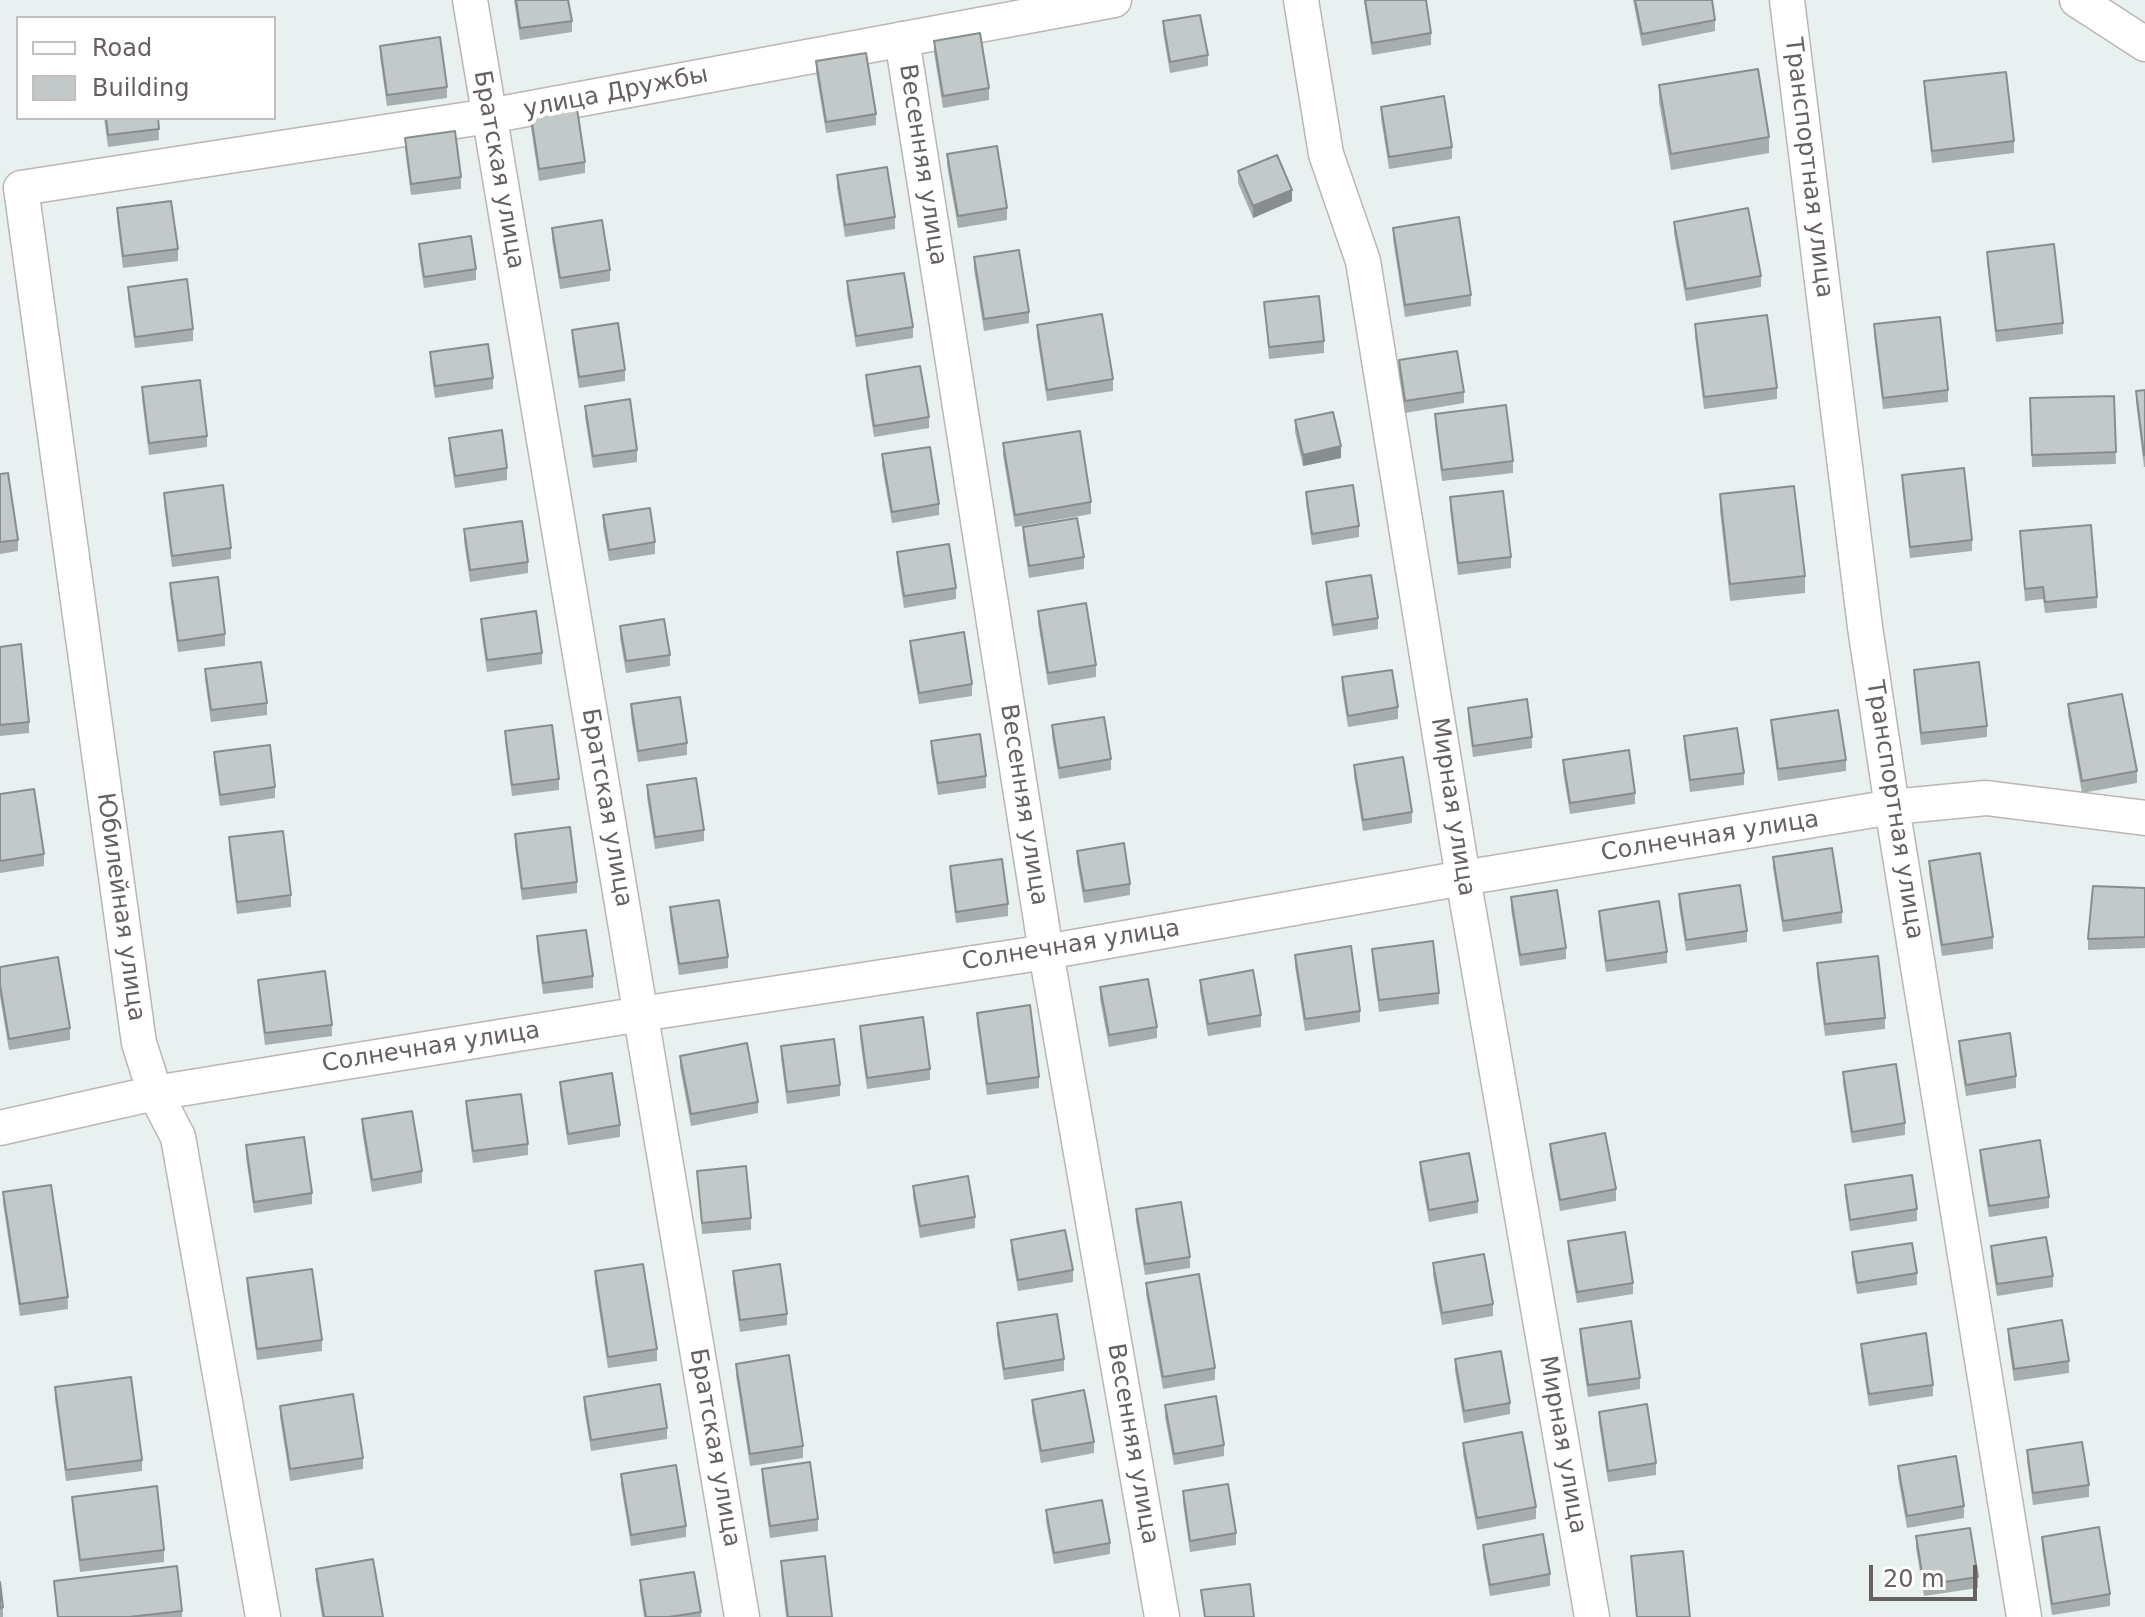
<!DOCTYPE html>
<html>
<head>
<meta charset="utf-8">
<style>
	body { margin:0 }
	#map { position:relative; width:2145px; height:1617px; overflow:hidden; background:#e9f0f0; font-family:"DejaVu Sans",sans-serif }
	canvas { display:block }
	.legend { position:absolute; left:16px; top:16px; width:260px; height:104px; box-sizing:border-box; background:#fff; border:2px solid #c2bfc0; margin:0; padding:10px 14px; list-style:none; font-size:24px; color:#676062 }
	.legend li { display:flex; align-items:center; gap:16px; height:40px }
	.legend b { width:40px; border:2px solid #c2bfc0 }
	.scale { position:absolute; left:1869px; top:1565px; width:108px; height:36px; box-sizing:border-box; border:4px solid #676062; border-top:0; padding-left:10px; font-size:24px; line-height:28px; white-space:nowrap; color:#676062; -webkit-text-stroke:6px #fff; paint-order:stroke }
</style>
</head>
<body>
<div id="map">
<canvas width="2145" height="1617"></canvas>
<ul class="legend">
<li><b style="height:10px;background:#fff"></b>Road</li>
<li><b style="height:22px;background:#c3c9c9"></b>Building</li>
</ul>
<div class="scale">20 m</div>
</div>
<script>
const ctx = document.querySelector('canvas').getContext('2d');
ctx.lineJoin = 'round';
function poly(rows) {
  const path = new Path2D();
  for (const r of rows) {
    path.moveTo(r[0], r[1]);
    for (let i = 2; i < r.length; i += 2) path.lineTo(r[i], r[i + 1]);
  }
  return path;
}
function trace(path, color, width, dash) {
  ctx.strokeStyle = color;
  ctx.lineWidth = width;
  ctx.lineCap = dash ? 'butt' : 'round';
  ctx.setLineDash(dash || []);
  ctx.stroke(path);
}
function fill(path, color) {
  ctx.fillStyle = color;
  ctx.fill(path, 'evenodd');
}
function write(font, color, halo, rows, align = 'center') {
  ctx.font = font + ' "DejaVu Sans",sans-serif';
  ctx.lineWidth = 8;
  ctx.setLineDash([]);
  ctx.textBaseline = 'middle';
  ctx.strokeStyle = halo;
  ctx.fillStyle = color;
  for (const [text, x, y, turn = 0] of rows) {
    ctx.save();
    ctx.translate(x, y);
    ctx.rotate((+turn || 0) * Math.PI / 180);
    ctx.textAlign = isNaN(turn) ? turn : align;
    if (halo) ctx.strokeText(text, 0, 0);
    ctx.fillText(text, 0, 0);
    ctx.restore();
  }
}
const minor = poly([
	[470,0,742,1617],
	[1301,0,1326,154,1363,261,1463,878,1592,1617],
	[1787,0,1865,627,1892,807,2024,1617],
	[2077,0,2145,44],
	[902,39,1046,952,1162,1617],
	[0,1128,155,1093,641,1014,1046,952,1463,878,1892,807,1986,798,2145,818],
	[263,1617,178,1137,155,1093,139,1043,21,188,489,116,1114,0]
]);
trace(minor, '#bbb5b7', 37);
trace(minor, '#fff', 34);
fill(poly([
	[514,0,568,0,572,21,572,32,520,40],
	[1364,0,1426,0,1431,33,1431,45,1372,55],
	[1633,0,1712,0,1715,20,1715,31,1642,46],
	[1163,21,1208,55,1208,66,1170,73,1163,32],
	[934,41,989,88,989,100,943,108,934,53],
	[380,46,447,87,447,98,387,106,380,57],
	[816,61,876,114,876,125,826,133,816,72],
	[1924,81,2014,141,2014,153,1932,163,1924,92],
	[1659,85,1769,137,1769,153,1671,170,1659,102],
	[1381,107,1452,147,1452,159,1389,169,1381,118],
	[530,110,585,162,585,173,539,181,530,121],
	[104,118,158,118,159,140,108,147],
	[405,138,461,177,461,189,411,195,405,149],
	[947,154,1007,208,1007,220,958,228,947,165],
	[1238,171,1292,201,1253,218,1238,183],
	[837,175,895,217,895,229,845,237,837,187],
	[117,208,178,249,178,261,123,268,117,219],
	[1674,222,1761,276,1761,287,1686,301,1674,233],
	[552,228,610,270,610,281,560,289,552,239],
	[1393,228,1471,295,1471,306,1405,317,1393,239],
	[419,244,476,269,476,280,424,288,419,256],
	[1987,252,2063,323,2063,334,1996,342,1987,263],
	[974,257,1029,312,1029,323,984,331,974,269],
	[847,281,913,327,913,338,856,347,847,293],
	[128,287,193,329,193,341,135,348,128,298],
	[1264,302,1324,341,1324,353,1269,359],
	[1695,324,1777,388,1777,399,1704,409,1695,336],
	[1874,324,1948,390,1948,402,1883,409,1874,336],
	[1037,325,1113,379,1113,391,1047,401,1037,336],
	[572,330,625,370,625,381,579,388,572,341],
	[430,352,493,378,493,389,435,398,430,364],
	[1399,360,1464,392,1464,403,1405,413,1399,371],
	[866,375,929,417,929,428,874,437,866,386],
	[142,387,207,436,207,447,149,455,142,399],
	[2145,390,2145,467,2144,467,2136,402,2136,391],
	[2114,396,2116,464,2032,467,2030,398],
	[585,406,637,450,637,462,593,468,585,417],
	[1435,414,1513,461,1513,473,1442,481,1435,425],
	[1295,420,1341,458,1303,466,1295,432],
	[449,438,507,468,507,480,455,488,449,449],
	[1003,443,1091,502,1091,514,1015,527,1003,455],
	[882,454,939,504,939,515,892,523,882,466],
	[0,474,18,540,18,551,0,554],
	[1902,475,1972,540,1972,551,1910,558,1902,486],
	[1306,492,1359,526,1359,537,1312,545,1306,503],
	[164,493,231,548,231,559,172,567,164,504],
	[1720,494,1805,576,1805,593,1730,601,1720,511],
	[1450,497,1511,557,1511,568,1458,575,1450,509],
	[603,515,655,542,655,554,609,561,603,527],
	[1023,527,1084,557,1084,569,1029,578,1023,538],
	[464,529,528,562,528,573,470,582,464,541],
	[2020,531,2097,597,2097,608,2045,613,2043,599,2025,601],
	[897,552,956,588,956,599,904,608,897,563],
	[1326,582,1378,618,1378,629,1333,636,1326,593],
	[170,583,225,634,225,646,178,652,170,595],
	[1038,611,1096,665,1096,677,1048,685,1038,622],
	[481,619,542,653,542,664,487,672,481,630],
	[620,626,670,655,670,666,626,673,620,638],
	[910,641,972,684,972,696,919,704,910,652],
	[0,647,29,722,29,733,0,736],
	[205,669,267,703,267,715,211,722,205,680],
	[1914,670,1987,726,1987,737,1921,745,1914,681],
	[1342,677,1398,707,1398,719,1348,727,1342,689],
	[631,704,687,743,687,755,638,762,631,716],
	[2068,704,2137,771,2137,783,2082,793,2068,715],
	[1468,708,1532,737,1532,748,1473,757,1468,719],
	[1771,720,1846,760,1846,771,1778,781,1771,731],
	[1052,725,1111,759,1111,770,1059,779,1052,737],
	[505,731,559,779,559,790,512,796,505,742],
	[1684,736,1744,773,1744,785,1690,792,1684,747],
	[931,741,986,776,986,788,938,795,931,752],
	[214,752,275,787,275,798,220,806,214,763],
	[1563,760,1635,793,1635,804,1570,814,1563,772],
	[1354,765,1412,812,1412,823,1363,831,1354,776],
	[647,785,704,830,704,841,655,849,647,797],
	[0,794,44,854,44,866,0,873],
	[515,834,577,882,577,893,522,900,515,846],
	[229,837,291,895,291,907,237,914,229,849],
	[1077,851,1130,884,1130,895,1084,903,1077,862],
	[1773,857,1842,912,1842,923,1783,932,1773,868],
	[1929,861,1993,937,1993,949,1942,956,1929,872],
	[950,866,1008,904,1008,916,956,923,950,878],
	[2145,888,2145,948,2088,950,2088,939],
	[1679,894,1747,931,1747,942,1686,951,1679,906],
	[1511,897,1566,948,1566,959,1520,966,1511,909],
	[670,907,728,957,728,968,679,975,670,918],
	[1599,911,1667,952,1667,963,1606,972,1599,922],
	[537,936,593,976,593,988,543,994,537,948],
	[1372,949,1439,993,1439,1004,1379,1012,1372,960],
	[1295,955,1360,1011,1360,1022,1305,1031,1295,966],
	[1817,963,1885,1018,1885,1029,1825,1036,1817,975],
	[0,967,70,1028,70,1040,9,1050,0,997],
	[258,980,332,1025,332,1036,265,1045,258,991],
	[1200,980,1261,1015,1261,1027,1208,1036,1200,991],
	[1100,987,1157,1027,1157,1038,1109,1047,1100,999],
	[977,1013,1039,1077,1039,1088,987,1095,977,1024],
	[860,1026,930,1069,930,1080,867,1089,860,1038],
	[1959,1041,2016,1076,2016,1088,1966,1096,1959,1052],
	[781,1046,840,1085,840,1096,787,1104,781,1058],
	[680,1056,758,1102,758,1113,691,1126,680,1067],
	[1843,1072,1905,1123,1905,1135,1852,1143,1843,1083],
	[560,1082,620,1125,620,1137,568,1145,560,1093],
	[466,1101,528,1144,528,1155,473,1163,466,1112],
	[362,1119,422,1171,422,1183,372,1192,362,1131],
	[1550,1144,1616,1189,1616,1201,1560,1211,1550,1155],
	[246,1145,312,1193,312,1204,254,1213,246,1157],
	[1980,1150,2049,1197,2049,1208,1989,1217,1980,1161],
	[1420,1162,1478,1201,1478,1213,1429,1222,1420,1173],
	[697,1171,751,1218,751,1230,702,1234],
	[1845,1185,1917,1209,1917,1221,1850,1231,1845,1196],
	[913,1186,975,1217,975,1228,920,1238,913,1197],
	[3,1192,68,1297,68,1309,20,1316,3,1203],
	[1136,1209,1190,1257,1190,1268,1145,1275,1136,1221],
	[1011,1240,1073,1270,1073,1282,1018,1291,1011,1251],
	[1568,1241,1633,1283,1633,1294,1577,1303,1568,1252],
	[1991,1246,2053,1276,2053,1287,1997,1296,1991,1257],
	[1852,1252,1917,1273,1917,1285,1857,1294,1852,1264],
	[1433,1263,1493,1304,1493,1316,1442,1325,1433,1275],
	[595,1271,657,1349,657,1361,608,1368,595,1283],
	[733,1271,787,1314,787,1325,740,1332,733,1283],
	[247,1278,322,1340,322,1351,257,1360,247,1289],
	[1146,1283,1215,1368,1215,1380,1163,1389,1146,1294],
	[997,1323,1064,1359,1064,1371,1004,1380,997,1335],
	[1580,1329,1640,1378,1640,1389,1588,1397,1580,1341],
	[2008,1329,2069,1361,2069,1373,2014,1381,2008,1340],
	[1861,1344,1933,1385,1933,1396,1869,1406,1861,1355],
	[1455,1359,1510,1403,1510,1414,1464,1423,1455,1371],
	[736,1364,803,1446,803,1458,750,1466,736,1375],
	[55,1387,142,1460,142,1471,66,1481,55,1399],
	[584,1397,667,1428,667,1439,591,1451,584,1408],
	[1032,1400,1094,1442,1094,1453,1041,1463,1032,1412],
	[1165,1405,1224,1445,1224,1456,1174,1465,1165,1417],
	[280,1406,363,1458,363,1469,290,1481,280,1417],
	[1599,1412,1656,1463,1656,1475,1608,1482,1599,1423],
	[1463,1443,1536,1507,1536,1519,1477,1530,1463,1454],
	[2027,1450,2089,1485,2089,1497,2033,1505,2027,1461],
	[1898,1466,1964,1506,1964,1518,1907,1528,1898,1477],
	[762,1469,818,1519,818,1531,770,1538,762,1481],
	[621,1474,686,1526,686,1537,631,1546,621,1485],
	[1183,1491,1236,1533,1236,1545,1190,1552,1183,1503],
	[72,1497,164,1550,164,1562,80,1572,72,1508],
	[1046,1510,1110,1543,1110,1554,1054,1564,1046,1521],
	[1916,1536,1978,1577,1978,1588,1924,1596,1916,1548],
	[2042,1537,2110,1594,2110,1606,2052,1615,2042,1548],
	[1483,1545,1550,1574,1550,1586,1490,1596,1483,1556],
	[1631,1556,1690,1617,1636,1617],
	[781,1561,832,1617,786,1617,781,1572],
	[316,1569,383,1617,322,1617,316,1580],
	[640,1580,701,1612,701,1617,644,1617,640,1591],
	[54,1581,182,1611,182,1617,57,1617],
	[0,1582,3,1607,3,1617,0,1617]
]), '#a8adad');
fill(poly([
	[1292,190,1292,201,1253,218,1253,206],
	[1341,446,1341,458,1303,466,1303,455]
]), '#888d8d');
const building = poly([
	[516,0,568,0,572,21,520,28,516,0],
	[1365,0,1426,0,1431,33,1372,43,1365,0],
	[1635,0,1712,0,1715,20,1642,34,1635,0],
	[1200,15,1208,55,1170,62,1163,21,1200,15],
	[980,33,989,88,943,96,934,41,980,33],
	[440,37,447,87,387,95,380,46,440,37],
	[866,53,876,114,826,122,816,61,866,53],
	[1758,69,1769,137,1671,154,1659,85,1758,69],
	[2006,72,2014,141,1932,151,1924,81,2006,72],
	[1444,96,1452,147,1389,157,1381,107,1444,96],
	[576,102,585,162,539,169,530,110,576,102],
	[106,118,158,118,159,129,108,135,106,118],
	[455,131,461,177,411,184,405,138,455,131],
	[997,146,1007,208,958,216,947,154,997,146],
	[1277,155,1292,190,1253,206,1238,171,1277,155],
	[887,167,895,217,845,225,837,175,887,167],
	[171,201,178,249,123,256,117,208,171,201],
	[1748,208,1761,276,1686,289,1674,222,1748,208],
	[1459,217,1471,295,1405,305,1393,228,1459,217],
	[602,220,610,270,560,278,552,228,602,220],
	[471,236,476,269,424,277,419,244,471,236],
	[2054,244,2063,323,1996,331,1987,252,2054,244],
	[1019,250,1029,312,984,319,974,257,1019,250],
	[904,273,913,327,856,336,847,281,904,273],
	[187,279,193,329,135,337,128,287,187,279],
	[1319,296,1324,341,1269,347,1264,302,1319,296],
	[1102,314,1113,379,1047,390,1037,325,1102,314],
	[1767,315,1777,388,1704,397,1695,324,1767,315],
	[1940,317,1948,390,1883,398,1874,324,1940,317],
	[618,323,625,370,579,377,572,330,618,323],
	[488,344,493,378,435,386,430,352,488,344],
	[1457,351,1464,392,1405,401,1399,360,1457,351],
	[920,366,929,417,874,426,866,375,920,366],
	[200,380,207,436,149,443,142,387,200,380],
	[2145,390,2145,455,2144,455,2136,391,2145,390],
	[2114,396,2116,452,2032,455,2030,398,2114,396],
	[630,399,637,450,593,456,585,406,630,399],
	[1506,405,1513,461,1442,470,1435,414,1506,405],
	[1333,412,1341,446,1303,455,1295,420,1333,412],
	[502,430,507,468,455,476,449,438,502,430],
	[1080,431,1091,502,1015,515,1003,443,1080,431],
	[930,447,939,504,892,512,882,454,930,447],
	[1964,468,1972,540,1910,547,1902,475,1964,468],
	[8,473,18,540,0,542,0,474,8,473],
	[223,485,231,548,172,556,164,493,223,485],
	[1353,485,1359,526,1312,534,1306,492,1353,485],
	[1794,486,1805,576,1730,584,1720,494,1794,486],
	[1503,491,1511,557,1458,563,1450,497,1503,491],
	[650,508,655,542,609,550,603,515,650,508],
	[1077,518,1084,557,1029,566,1023,527,1077,518],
	[522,521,528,562,470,570,464,529,522,521],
	[2091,525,2097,597,2045,602,2043,587,2025,589,2020,531,2091,525],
	[949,544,956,588,904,596,897,552,949,544],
	[1371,575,1378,618,1333,625,1326,582,1371,575],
	[218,577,225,634,178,641,170,583,218,577],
	[1086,603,1096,665,1048,673,1038,611,1086,603],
	[536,611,542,653,487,660,481,619,536,611],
	[664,619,670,655,626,661,620,626,664,619],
	[964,632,972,684,919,693,910,641,964,632],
	[21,644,29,722,0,725,0,647,21,644],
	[261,662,267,703,211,710,205,669,261,662],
	[1979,662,1987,726,1921,733,1914,670,1979,662],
	[1392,670,1398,707,1348,716,1342,677,1392,670],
	[2122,694,2137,771,2082,781,2068,704,2122,694],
	[680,697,687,743,638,751,631,704,680,697],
	[1527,699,1532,737,1473,746,1468,708,1527,699],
	[1838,710,1846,760,1778,769,1771,720,1838,710],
	[1104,717,1111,759,1059,768,1052,725,1104,717],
	[552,725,559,779,512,785,505,731,552,725],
	[1737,728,1744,773,1690,780,1684,736,1737,728],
	[980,734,986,776,938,783,931,741,980,734],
	[270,745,275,787,220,795,214,752,270,745],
	[1629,750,1635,793,1570,803,1563,760,1629,750],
	[1403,757,1412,812,1363,820,1354,765,1403,757],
	[696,778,704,830,655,837,647,785,696,778],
	[34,789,44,854,0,861,0,794,34,789],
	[570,827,577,882,522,889,515,834,570,827],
	[283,831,291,895,237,902,229,837,283,831],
	[1124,843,1130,884,1084,891,1077,851,1124,843],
	[1832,848,1842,912,1783,921,1773,857,1832,848],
	[1980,853,1993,937,1942,945,1929,861,1980,853],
	[1002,859,1008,904,956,912,950,866,1002,859],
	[1740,885,1747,931,1686,940,1679,894,1740,885],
	[2093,886,2145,888,2145,937,2088,939,2093,886],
	[1557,890,1566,948,1520,955,1511,897,1557,890],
	[719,900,728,957,679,964,670,907,719,900],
	[1659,901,1667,952,1606,961,1599,911,1659,901],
	[586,930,593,976,543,983,537,936,586,930],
	[1433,941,1439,993,1379,1000,1372,949,1433,941],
	[1351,946,1360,1011,1305,1019,1295,955,1351,946],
	[1878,956,1885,1018,1825,1024,1817,963,1878,956],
	[58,957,70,1028,9,1039,0,985,0,967,58,957],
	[1253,970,1261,1015,1208,1024,1200,980,1253,970],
	[325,971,332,1025,265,1033,258,980,325,971],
	[1148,979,1157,1027,1109,1035,1100,987,1148,979],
	[1030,1005,1039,1077,987,1084,977,1013,1030,1005],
	[923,1017,930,1069,867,1078,860,1026,923,1017],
	[2010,1033,2016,1076,1966,1085,1959,1041,2010,1033],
	[834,1039,840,1085,787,1092,781,1046,834,1039],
	[747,1043,758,1102,691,1114,680,1056,747,1043],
	[1896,1064,1905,1123,1852,1132,1843,1072,1896,1064],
	[612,1073,620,1125,568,1134,560,1082,612,1073],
	[521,1094,528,1144,473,1151,466,1101,521,1094],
	[412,1111,422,1171,372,1180,362,1119,412,1111],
	[1605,1133,1616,1189,1560,1200,1550,1144,1605,1133],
	[304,1137,312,1193,254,1202,246,1145,304,1137],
	[2040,1140,2049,1197,1989,1206,1980,1150,2040,1140],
	[1469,1153,1478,1201,1429,1210,1420,1162,1469,1153],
	[746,1166,751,1218,702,1223,697,1171,746,1166],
	[1912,1175,1917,1209,1850,1220,1845,1185,1912,1175],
	[968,1176,975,1217,920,1226,913,1186,968,1176],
	[51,1185,68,1297,20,1304,3,1192,51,1185],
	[1181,1202,1190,1257,1145,1264,1136,1209,1181,1202],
	[1065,1230,1073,1270,1018,1280,1011,1240,1065,1230],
	[1625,1232,1633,1283,1577,1292,1568,1241,1625,1232],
	[2046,1237,2053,1276,1997,1284,1991,1246,2046,1237],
	[1912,1243,1917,1273,1857,1283,1852,1252,1912,1243],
	[1484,1254,1493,1304,1442,1313,1433,1263,1484,1254],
	[643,1264,657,1349,608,1357,595,1271,643,1264],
	[780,1264,787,1314,740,1320,733,1271,780,1264],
	[312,1269,322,1340,257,1349,247,1278,312,1269],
	[1199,1274,1215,1368,1163,1377,1146,1283,1199,1274],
	[1057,1314,1064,1359,1004,1369,997,1323,1057,1314],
	[2062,1320,2069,1361,2014,1369,2008,1329,2062,1320],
	[1631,1321,1640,1378,1588,1385,1580,1329,1631,1321],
	[1926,1333,1933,1385,1869,1394,1861,1344,1926,1333],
	[1501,1351,1510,1403,1464,1411,1455,1359,1501,1351],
	[789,1355,803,1446,750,1454,736,1364,789,1355],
	[131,1377,142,1460,66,1470,55,1387,131,1377],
	[660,1384,667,1428,591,1440,584,1397,660,1384],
	[1084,1390,1094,1442,1041,1451,1032,1400,1084,1390],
	[353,1394,363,1458,290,1469,280,1406,353,1394],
	[1216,1396,1224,1445,1174,1454,1165,1405,1216,1396],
	[1647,1404,1656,1463,1608,1471,1599,1412,1647,1404],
	[1522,1432,1536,1507,1477,1518,1463,1443,1522,1432],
	[2082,1442,2089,1485,2033,1493,2027,1450,2082,1442],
	[1956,1456,1964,1506,1907,1516,1898,1466,1956,1456],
	[810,1462,818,1519,770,1526,762,1469,810,1462],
	[676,1465,686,1526,631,1535,621,1474,676,1465],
	[1228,1484,1236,1533,1190,1541,1183,1491,1228,1484],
	[157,1486,164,1550,80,1560,72,1497,157,1486],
	[1102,1500,1110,1543,1054,1553,1046,1510,1102,1500],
	[2099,1527,2110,1594,2052,1604,2042,1537,2099,1527],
	[1970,1528,1978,1577,1924,1585,1916,1536,1970,1528],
	[1543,1534,1550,1574,1490,1585,1483,1545,1543,1534],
	[1683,1551,1690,1617,1637,1617,1631,1556,1683,1551],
	[825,1556,832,1617,788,1617,781,1561,825,1556],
	[373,1559,383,1617,324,1617,316,1569,373,1559],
	[177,1566,182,1611,129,1617,58,1617,54,1581,177,1566],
	[694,1572,701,1612,669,1617,646,1617,640,1580,694,1572],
	[0,1582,3,1607,0,1608,0,1582],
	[1250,1584,1254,1617,1205,1617,1201,1590,1250,1584]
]);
fill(building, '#c3c9c9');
trace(building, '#888d8d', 2);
write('24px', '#676062', '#fff', [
	["улица Дружбы",616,93,-11],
	["Весенняя улица",922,165,81],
	["Транспортная улица",1808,168,83],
	["Братская улица",498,170,80],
	["Весенняя улица",1023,805,81],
	["Мирная улица",1452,807,81],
	["Братская улица",606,808,80],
	["Транспортная улица",1894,810,81],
	["Солнечная улица",1710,837,-9],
	["Юбилейная улица",120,907,82],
	["Солнечная улица",1071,946,-9],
	["Солнечная улица",431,1048,-9],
	["Весенняя улица",1132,1444,80],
	["Мирная улица",1562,1445,80],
	["Братская улица",714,1448,80]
]);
</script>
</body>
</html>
